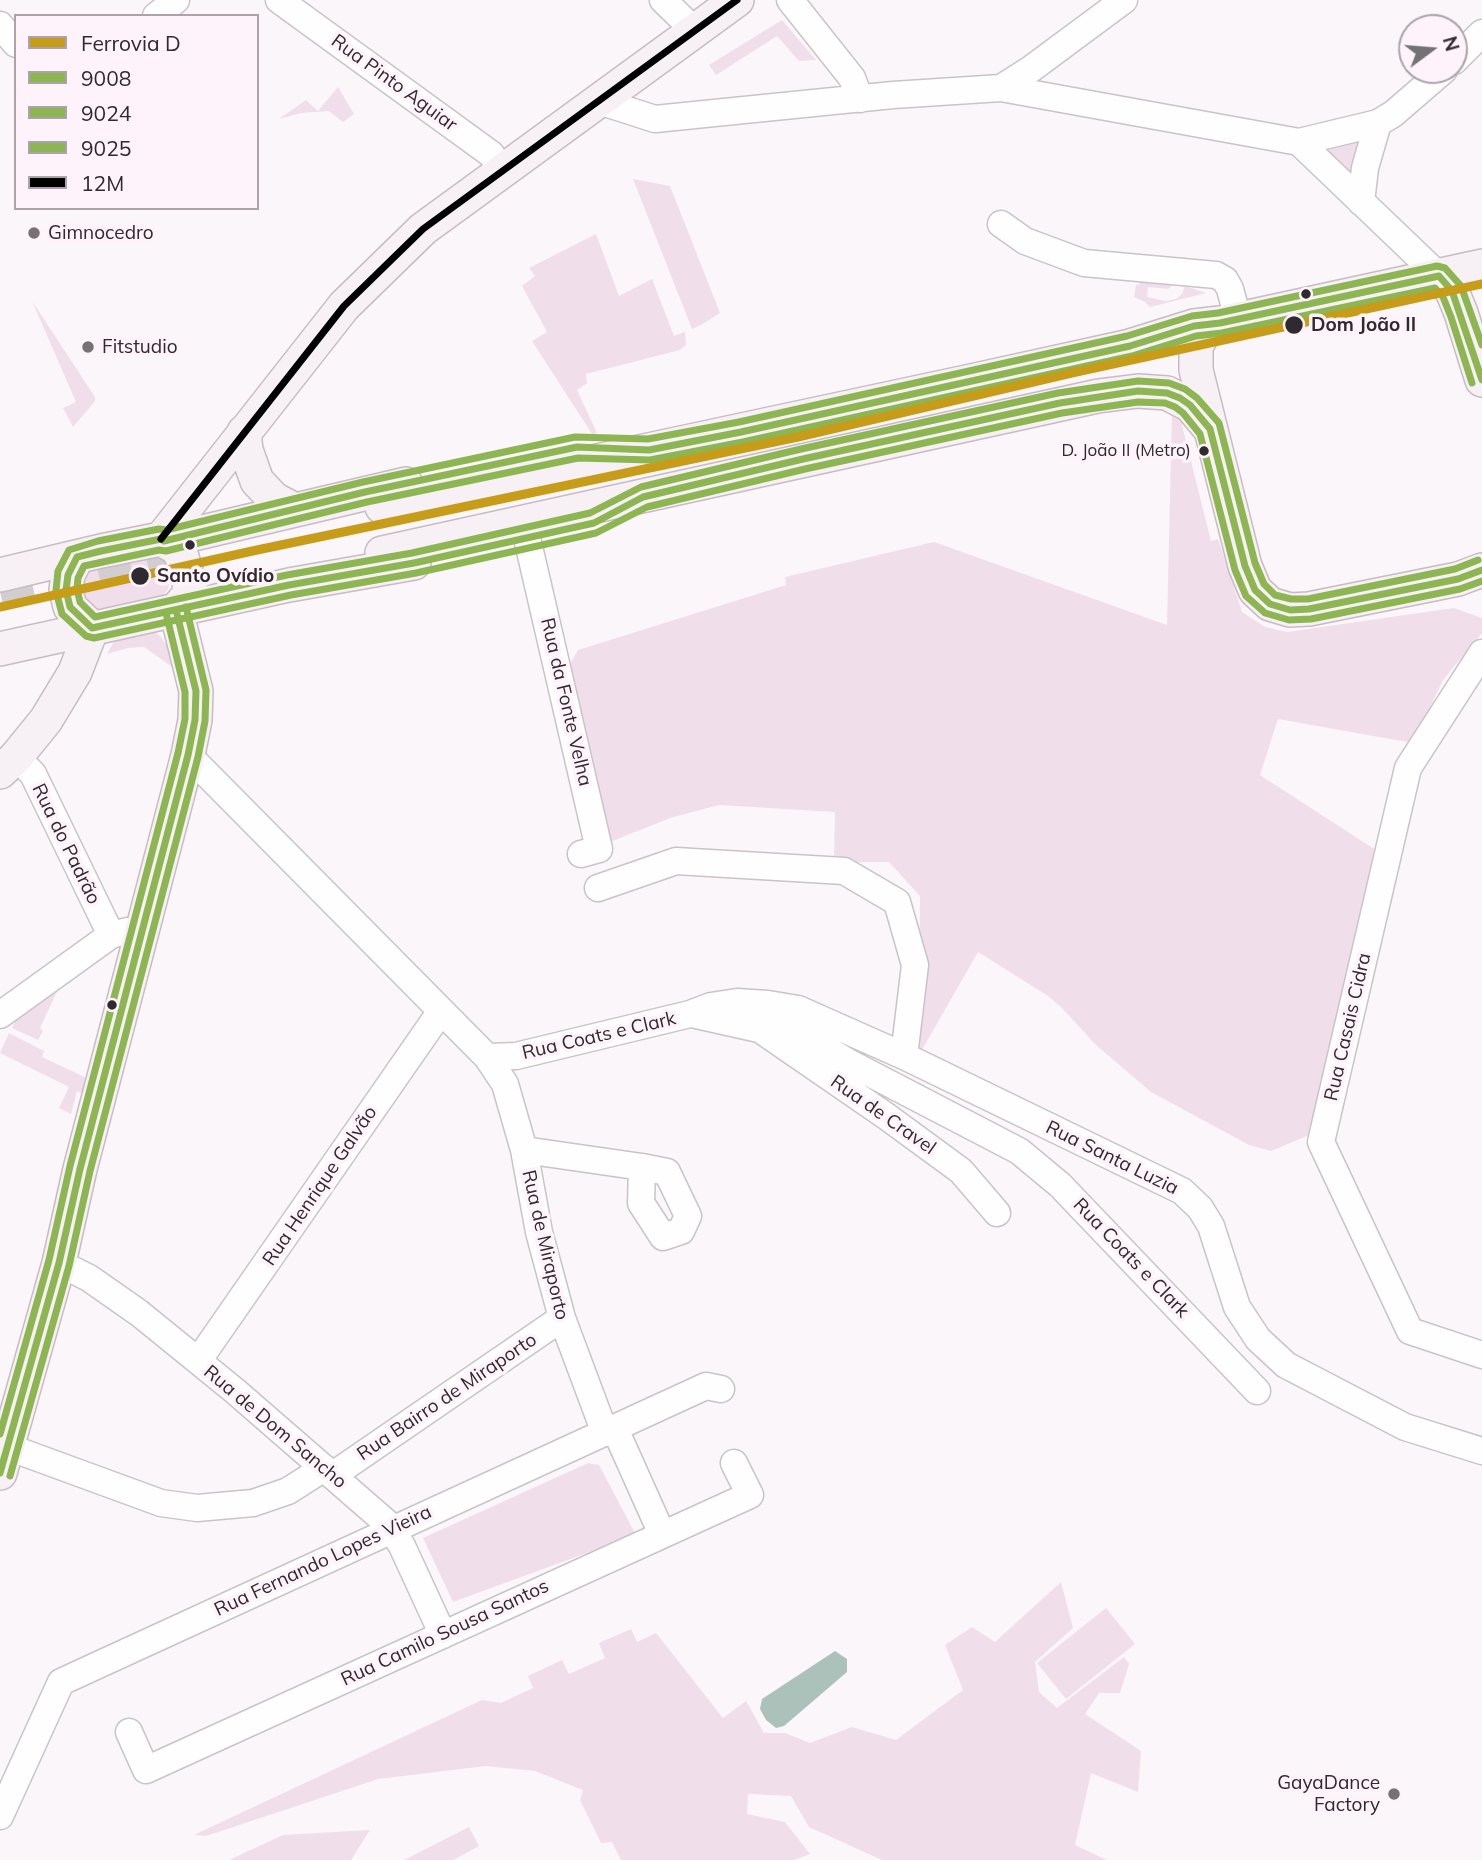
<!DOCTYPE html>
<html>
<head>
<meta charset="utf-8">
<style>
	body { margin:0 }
	#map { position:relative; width:1482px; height:1860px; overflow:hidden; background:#fbf6fa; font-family:Mulish,sans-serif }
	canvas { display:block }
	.legend { position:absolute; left:14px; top:14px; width:245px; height:196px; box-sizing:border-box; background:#fef3fb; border:2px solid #aba3a9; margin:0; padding:9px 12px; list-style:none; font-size:21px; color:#2e2a2d }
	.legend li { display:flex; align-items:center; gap:14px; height:35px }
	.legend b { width:35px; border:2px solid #aba3a9 }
	.north { position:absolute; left:1398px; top:14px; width:70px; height:70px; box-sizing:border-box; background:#fef3fb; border:2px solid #aba3a9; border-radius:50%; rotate:74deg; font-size:19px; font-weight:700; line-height:28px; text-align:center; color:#2e2a2d }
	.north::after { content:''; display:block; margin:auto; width:24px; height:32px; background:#767175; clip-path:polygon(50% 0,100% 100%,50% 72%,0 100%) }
</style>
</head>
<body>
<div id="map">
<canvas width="1482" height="1860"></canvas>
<ul class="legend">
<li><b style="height:9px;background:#c69c19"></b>Ferrovia D</li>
<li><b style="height:9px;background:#8db551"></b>9008</li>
<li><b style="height:9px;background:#8db551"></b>9024</li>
<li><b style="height:9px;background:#8db551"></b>9025</li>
<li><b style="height:9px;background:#000"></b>12M</li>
</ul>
<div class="north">N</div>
</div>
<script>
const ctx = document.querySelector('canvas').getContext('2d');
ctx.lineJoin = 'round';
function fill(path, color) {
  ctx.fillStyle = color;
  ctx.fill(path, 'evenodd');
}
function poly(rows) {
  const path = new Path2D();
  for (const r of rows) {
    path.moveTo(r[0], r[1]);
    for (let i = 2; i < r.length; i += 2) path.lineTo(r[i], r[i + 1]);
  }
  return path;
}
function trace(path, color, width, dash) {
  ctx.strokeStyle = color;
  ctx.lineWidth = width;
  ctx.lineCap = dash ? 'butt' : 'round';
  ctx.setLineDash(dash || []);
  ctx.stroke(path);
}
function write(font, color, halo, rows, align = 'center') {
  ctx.font = font + ' Mulish,sans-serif';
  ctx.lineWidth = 7;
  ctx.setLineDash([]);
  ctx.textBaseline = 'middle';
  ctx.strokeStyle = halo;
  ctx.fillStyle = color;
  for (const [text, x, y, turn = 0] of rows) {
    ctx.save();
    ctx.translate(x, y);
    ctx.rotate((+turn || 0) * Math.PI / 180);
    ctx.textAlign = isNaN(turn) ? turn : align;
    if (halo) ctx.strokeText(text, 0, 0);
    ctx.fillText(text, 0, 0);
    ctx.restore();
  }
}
fill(poly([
	[782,20,816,60,799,61,777,36,716,75,709,65],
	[338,87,354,114,343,122,329,111,301,113,279,119,306,100,318,111],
	[1364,131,1352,175,1321,145],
	[633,179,670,186,720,313,701,325,692,329],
	[596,234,619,296,652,279,674,336,685,332,686,345,680,350,586,374,587,383,577,390,597,433,592,434,532,341,547,332,522,286,535,276,529,268],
	[1140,280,1173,285,1168,289,1148,287,1147,297,1166,301,1176,299,1182,294,1185,286,1206,293,1150,307,1145,302,1134,297,1136,285,1139,285],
	[32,301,95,397,95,401,73,427,63,408,76,402],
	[1172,411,1180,417,1211,541,1218,539,1242,612,1265,627,1287,632,1454,608,1482,618,1482,633,1443,680,1413,743,1278,719,1260,775,1382,854,1311,1129,1307,1136,1271,1151,1249,1145,1151,1092,1096,1045,1061,1007,1048,996,978,952,919,1055,920,896,889,862,834,862,835,812,719,805,670,818,605,844,566,671,578,650,786,585,785,577,934,542,1167,625],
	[149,555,161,561,167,567,170,581,168,589,163,597,102,614,87,608,78,583,86,570],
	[152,630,160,636,168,647,175,669,144,647,128,648,107,654,115,639],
	[60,985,40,1028,43,1031,38,1040,12,1028,18,1015],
	[9,1033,44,1051,42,1057,93,1081,89,1097,77,1091,71,1114,59,1108,69,1087,0,1053],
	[588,1463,599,1465,636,1535,453,1602,423,1538],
	[1061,1582,1073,1628,1035,1662,1039,1692,1057,1708,1124,1657,1129,1664,1120,1693,1099,1693,1085,1714,1141,1751,1138,1792,1091,1773,1075,1845,1107,1860,882,1860,809,1827,791,1796,748,1794,747,1814,785,1822,810,1854,794,1860,621,1860,612,1842,601,1843,580,1800,583,1790,535,1771,486,1766,378,1779,206,1836,194,1835,482,1700,501,1703,533,1688,528,1676,562,1660,569,1674,605,1658,599,1643,631,1629,637,1642,656,1633,723,1718,746,1701,764,1733,785,1733,810,1743,852,1727,896,1740,963,1690,945,1645,972,1627,995,1642],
	[1106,1608,1135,1644,1066,1699,1037,1663],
	[469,1827,479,1846,453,1860,404,1860],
	[370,1830,351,1860,229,1860,283,1835]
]), '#f0dfeb');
fill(poly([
	[835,1651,847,1659,847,1672,784,1726,776,1728,766,1720,760,1709,762,1699]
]), '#aac2ba');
trace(poly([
	[0,591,188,550]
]), '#d2cdd1', 33, [33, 17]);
const minor = poly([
	[279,0,491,154,503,171],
	[663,0,695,31],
	[790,0,852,78,860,99],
	[156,16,176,0],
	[0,25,16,44],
	[1454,61,1482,33],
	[1001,88,1031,69,1124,0],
	[599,101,655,119,893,95,1001,88,1299,142,1439,276],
	[1299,142,1378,123,1393,114,1444,70],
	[1361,202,1365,168,1378,123],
	[1001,224,1025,241,1084,263,1216,275,1225,280,1230,289,1238,319],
	[527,538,599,849,581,854],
	[1482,653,1408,768,1321,1142,1410,1331,1482,1355],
	[188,755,487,1057,505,1084,524,1150,539,1232,562,1318,605,1433],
	[16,757,33,774,111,935],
	[598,888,676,861,844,871,897,902,915,965,904,1056],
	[692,1014,759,1029,802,1035,848,1062,1019,1151,1060,1185,1257,1391],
	[0,1015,111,935,127,931],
	[764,1032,886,1116,961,1171,997,1213],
	[487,1057,516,1056,690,1014,711,1006,737,1002,768,1004,798,1009,904,1056,1182,1191,1200,1208,1211,1226,1237,1307,1258,1339,1286,1365,1405,1427,1482,1451],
	[524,1150,642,1167,667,1172,688,1216,681,1231,663,1237,641,1203,642,1167],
	[59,1263,89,1278,139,1313,235,1391,388,1524,402,1546,443,1635],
	[198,1361,441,1011],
	[615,1429,662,1534],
	[8,1447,161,1503,197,1508,253,1503,288,1491,324,1468],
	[333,1475,562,1318],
	[129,1732,146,1770,750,1495,734,1463],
	[0,1816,61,1682,706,1386,721,1389]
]);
const major = poly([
	[1439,276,1452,291,1461,313,1482,380],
	[1209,324,1196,346,1196,370,1245,566,1255,590,1270,604,1290,610,1309,609,1458,579,1482,570],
	[244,432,246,450,257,481,274,499,295,510],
	[382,507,971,381,1130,346,1194,326,1220,323,1482,266],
	[161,539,344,306,423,229,737,0],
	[164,541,406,484],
	[382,553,1098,396,1138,391,1167,393,1190,405,1210,429],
	[77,557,68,575,66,590,70,607,92,628],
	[0,575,101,551,161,539,177,548,182,557,190,586,188,596,176,610,0,649],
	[180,609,289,585,414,563],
	[0,772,16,757,46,720,75,672,92,628],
	[0,1473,59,1263,80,1169,188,755,195,720,196,691,176,610]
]);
trace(minor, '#c8c4c7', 29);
trace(major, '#c8bbc5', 36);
trace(minor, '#fefefe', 26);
trace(major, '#f7f1f6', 33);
trace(poly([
	[1482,380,1452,291,1439,276,1220,323,1194,326,1130,346,741,432,649,450,577,447,365,492,164,541,161,539,101,551,77,557,68,575,66,590,70,607,92,628,289,585,414,563,594,523,643,497,803,459,1060,403,1138,391,1167,393,1180,398,1190,405,1210,429,1245,566,1255,590,1270,604,1290,610,1309,609,1458,579,1482,570],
	[0,1473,59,1263,80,1169,188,755,195,720,196,691,176,610]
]), '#8db551', 7);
trace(poly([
	[1482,345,1461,286,1445,268,1437,266,1218,313,1192,316,1127,336,739,422,648,439,575,437,363,482,166,530,159,529,98,541,69,550,58,571,56,591,62,614,86,636,94,638,291,595,416,573,596,533,647,507,805,469,1062,413,1138,402,1165,403,1175,407,1183,413,1200,434,1235,570,1246,596,1265,613,1289,620,1311,619,1460,589,1482,581],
	[10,1476,69,1266,90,1171,198,757,205,721,206,690,186,607]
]), '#8db551', 7);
trace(poly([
	[1472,383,1451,317,1443,297,1435,288,1222,333,1196,336,1132,356,743,442,650,460,578,458,367,502,166,551,159,550,84,566,78,578,77,589,80,602,95,617,287,575,412,553,590,513,641,487,801,449,1058,393,1138,381,1169,383,1185,389,1197,398,1219,423,1255,563,1264,584,1275,595,1291,599,1308,599,1455,569,1478,560],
	[0,1434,49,1260,70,1166,178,753,185,719,185,692,166,613]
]), '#8db551', 7);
trace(poly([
	[161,539,344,306,423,229,737,0]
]), '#000', 7);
trace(poly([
	[0,607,257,550,798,437,1076,372,1482,284]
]), '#c69c19', 9);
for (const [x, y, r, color] of [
	[34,233,7,"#767175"],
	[1306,294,6,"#2e2a2d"],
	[1294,325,10,"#2e2a2d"],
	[88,347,7,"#767175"],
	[1204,451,6,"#2e2a2d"],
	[190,545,6,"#2e2a2d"],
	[140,576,10,"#2e2a2d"],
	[112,1005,6,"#2e2a2d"],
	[1394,1794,7,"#767175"]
]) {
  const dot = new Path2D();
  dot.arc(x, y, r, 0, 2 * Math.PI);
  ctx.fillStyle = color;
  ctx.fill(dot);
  trace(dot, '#fef3fb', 2.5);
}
write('17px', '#2e2a2d', '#fef3fb', [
	["D. João II (Metro)",1191,451]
], 'right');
write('19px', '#2e2a2d', '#fef3fb', [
	["Rua Pinto Aguiar",394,83,36],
	["Rua da Fonte Velha",566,702,77],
	["Rua do Padrão",66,844,64],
	["Rua Casais Cidra",1348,1027,-77],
	["Rua Coats e Clark",599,1036,-13],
	["Rua de Cravel",883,1115,35],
	["Rua Santa Luzia",1112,1158,26],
	["Rua Henrique Galvão",320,1186,-56],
	["Rua de Miraporto",545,1245,77],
	["Rua Coats e Clark",1131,1258,46],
	["Rua Bairro de Miraporto",447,1397,-34],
	["Rua de Dom Sancho",275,1427,40],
	["Rua Fernando Lopes Vieira",323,1561,-25],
	["Rua Camilo Sousa Santos",445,1633,-25]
]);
write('19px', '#2e2a2d', '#fef3fb', [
	["Gimnocedro",48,233],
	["Fitstudio",102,347],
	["GayaDance",1380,1783,"right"],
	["Factory",1380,1805,"right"]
], 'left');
write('bold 19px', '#2e2a2d', '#fef3fb', [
	["Dom João II",1311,325],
	["Santo Ovídio",157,576]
], 'left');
</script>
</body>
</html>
